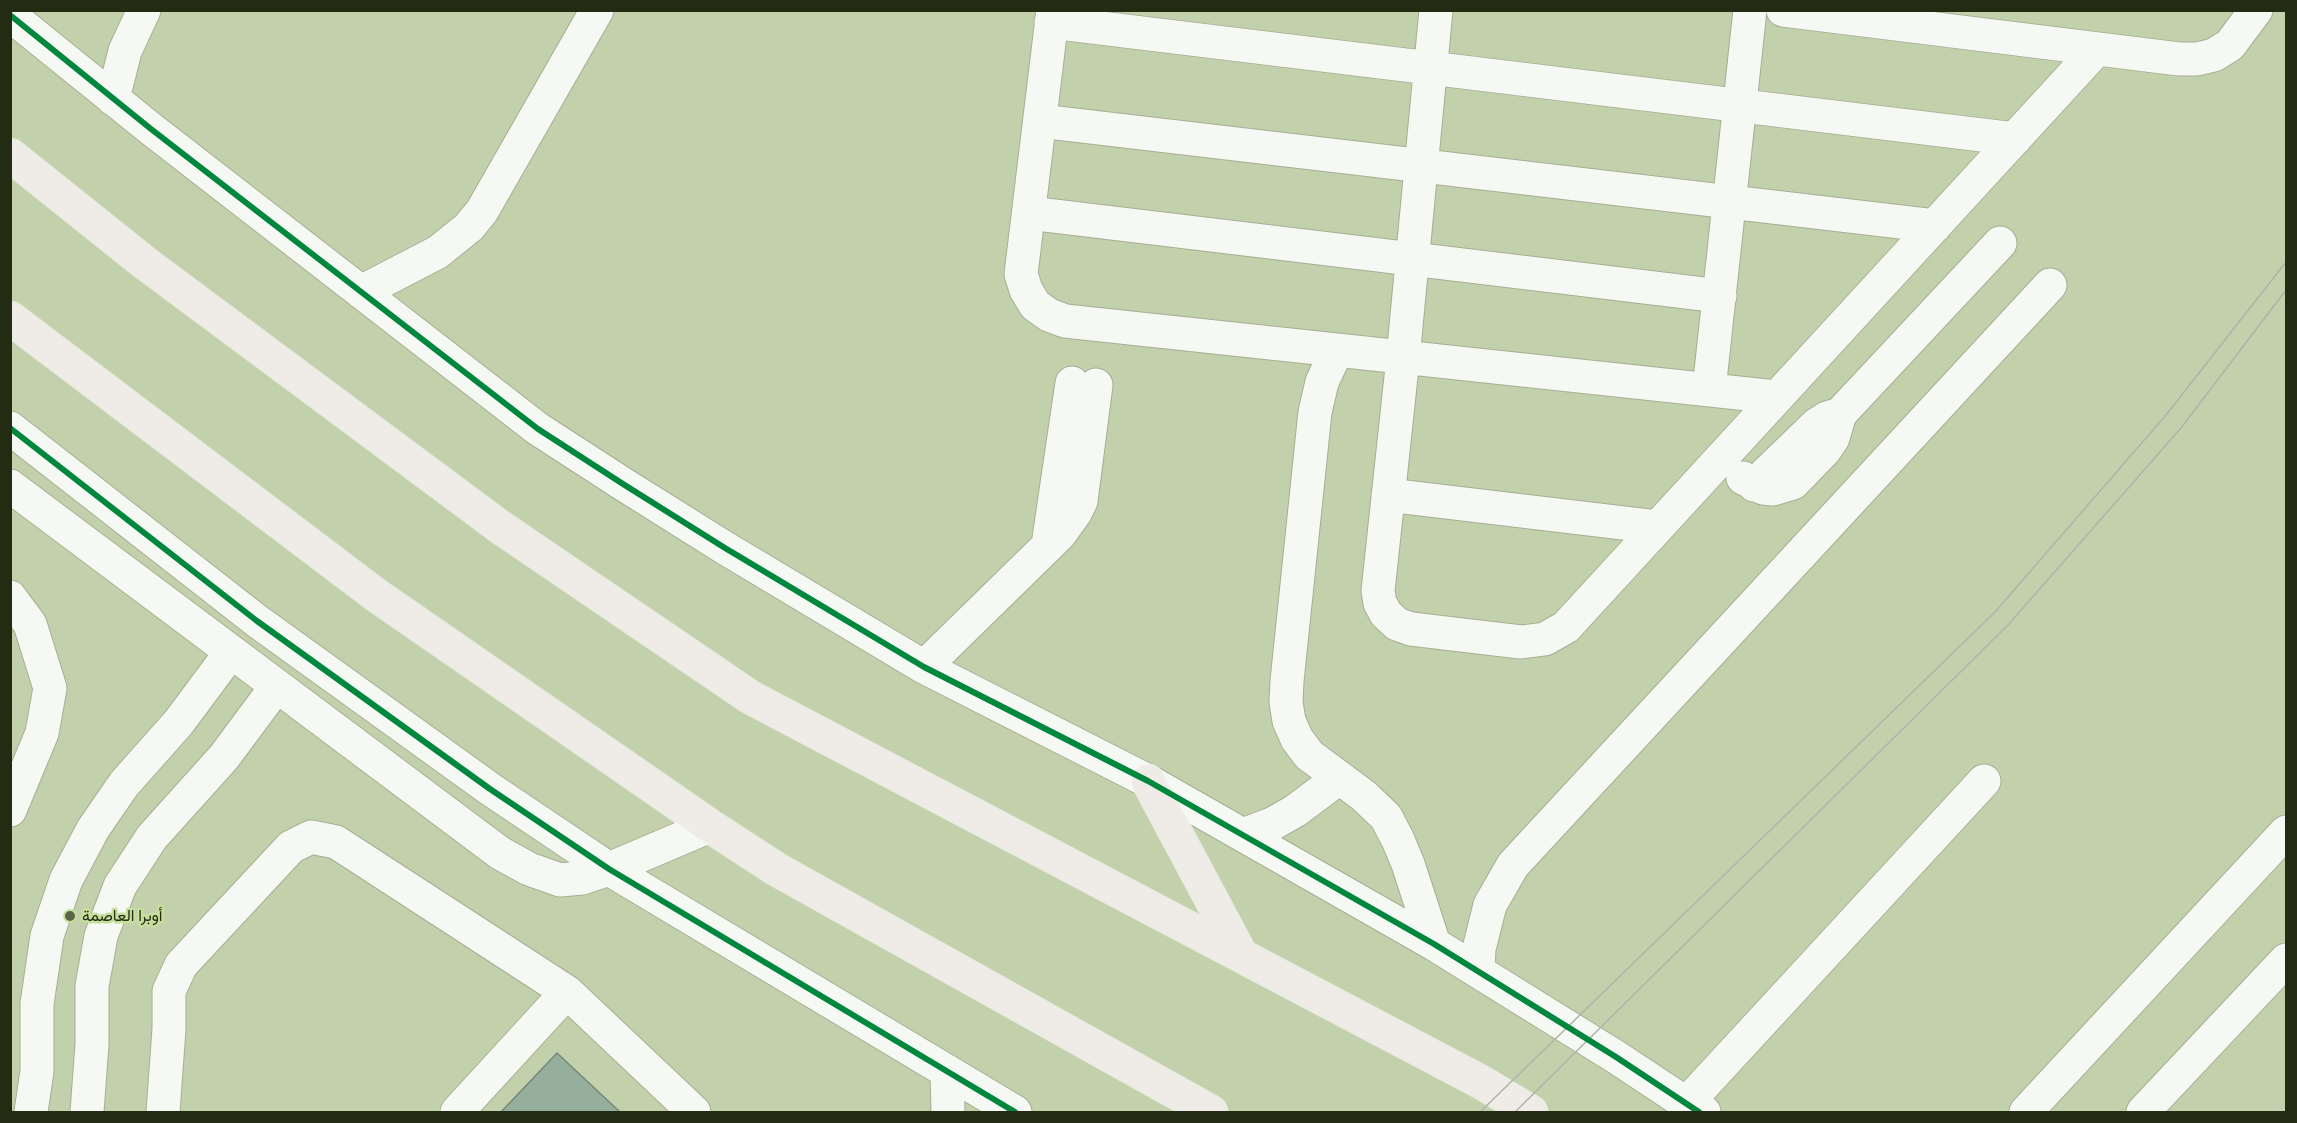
<!DOCTYPE html>
<html>
<head>
<meta charset="utf-8">
<style>
	body { margin:0 }
	#map { position:relative; width:2297px; height:1123px; overflow:hidden; background:#c3d0ac; font-family:Ubuntu,sans-serif }
	canvas { display:block }
	.frame { position:absolute; inset:0; border:12px solid #232c12; pointer-events:none }
</style>
</head>
<body>
<div id="map">
<canvas width="2297" height="1123"></canvas>
<div class="frame"></div>
</div>
<script>
const ctx = document.querySelector('canvas').getContext('2d');
ctx.lineJoin = 'round';
function fill(path, color) {
  ctx.fillStyle = color;
  ctx.fill(path, 'evenodd');
}
function poly(rows) {
  const path = new Path2D();
  for (const r of rows) {
    path.moveTo(r[0], r[1]);
    for (let i = 2; i < r.length; i += 2) path.lineTo(r[i], r[i + 1]);
  }
  return path;
}
function trace(path, color, width, dash) {
  ctx.strokeStyle = color;
  ctx.lineWidth = width;
  ctx.lineCap = dash ? 'butt' : 'round';
  ctx.setLineDash(dash || []);
  ctx.stroke(path);
}
function write(font, color, halo, rows, align = 'center') {
  ctx.font = font + ' Ubuntu,Vazirmatn,sans-serif';
  ctx.lineWidth = 5;
  ctx.setLineDash([]);
  ctx.textBaseline = 'middle';
  ctx.strokeStyle = halo;
  ctx.fillStyle = color;
  for (const [text, x, y, turn = 0] of rows) {
    ctx.save();
    ctx.translate(x, y);
    ctx.rotate((+turn || 0) * Math.PI / 180);
    ctx.textAlign = isNaN(turn) ? turn : align;
    if (halo) ctx.strokeText(text, 0, 0);
    ctx.fillText(text, 0, 0);
    ctx.restore();
  }
}
const building = poly([
	[557,1053,620,1112,501,1112,557,1053]
]);
fill(building, '#96ae9c');
trace(building, '#748877', 1.5);
const minor = poly([
	[1053,10,1021,274,1026,290,1035,305,1049,315,1065,321,1776,397],
	[1436,10,1403,358,1378,591,1380,603,1386,614,1397,624,1411,629,1521,642,1545,639,1566,627,2097,49],
	[1783,10,2179,59,2197,59,2214,55,2230,45,2256,10],
	[10,15,151,129,538,429,623,484,725,548,924,667,1148,781,1434,944,1616,1057,1699,1112],
	[1051,22,2015,139],
	[113,99,125,51,144,10],
	[1040,121,1935,226],
	[1029,213,1720,296],
	[361,292,438,252,469,227,482,211,597,10],
	[1337,350,1322,382,1315,412,1287,681,1286,702,1289,721,1297,739,1309,755,1364,796,1386,817,1398,840,1408,864,1434,944],
	[1709,390,1750,10],
	[10,428,257,621,490,789,609,869,1015,1112],
	[1743,478,1763,488,1773,489,1793,483,1825,450,1833,438,1840,414],
	[1754,485,1816,425,1827,418,1840,414,2000,243],
	[10,486,500,853,529,869,560,880,582,878,609,869,710,826],
	[1388,495,1657,527],
	[1048,545,1072,383],
	[10,597,30,624,50,688,42,733,10,810],
	[924,667,1060,534,1075,513,1081,501,1096,385],
	[1243,835,1272,824,1295,811,1339,778],
	[1478,971,1479,949,1490,905,1513,865,2050,285],
	[947,1071,948,1112],
	[31,1112,37,1071,37,1004,47,936,66,880,93,829,124,784,179,722,231,652],
	[87,1112,92,1044,92,986,101,936,120,886,152,837,224,757,276,687],
	[163,1112,169,1029,169,991,181,965,291,847,311,837,336,842,567,992,694,1112],
	[457,1112,567,992],
	[1704,1112,1686,1104,1984,781],
	[2026,1112,2286,832],
	[2143,1112,2286,960]
]);
const major = poly([
	[10,155,145,263,500,527,750,697,1481,1082,1531,1112],
	[10,318,376,595,710,826,776,869,1211,1112],
	[1148,781,1241,955]
]);
trace(minor, '#a5af93', 35);
trace(major, '#e4eada', 35);
trace(minor, '#f6f8f3', 33);
trace(major, '#efece8', 33);
trace(poly([
	[1480,1112,1995,612,2166,415,2286,262],
	[1515,1112,2008,625,2181,428,2286,290]
]), '#b0b3aa', 1.5);
trace(poly([
	[10,15,151,129,538,429,623,484,725,548,924,667,1148,781,1434,944,1616,1057,1699,1112],
	[10,428,257,621,490,789,609,869,1015,1112]
]), '#00873e', 6);
for (const [x, y, r, color] of [
	[70,916,6,"#5b6548"]
]) {
  const dot = new Path2D();
  dot.arc(x, y, r, 0, 2 * Math.PI);
  ctx.fillStyle = color;
  ctx.fill(dot);
  trace(dot, '#c7df9d', 2);
}
write('16px', '#232c12', '#c7df9d', [
	["أوبرا العاصمة",82,916]
], 'left');
</script>
</body>
</html>
